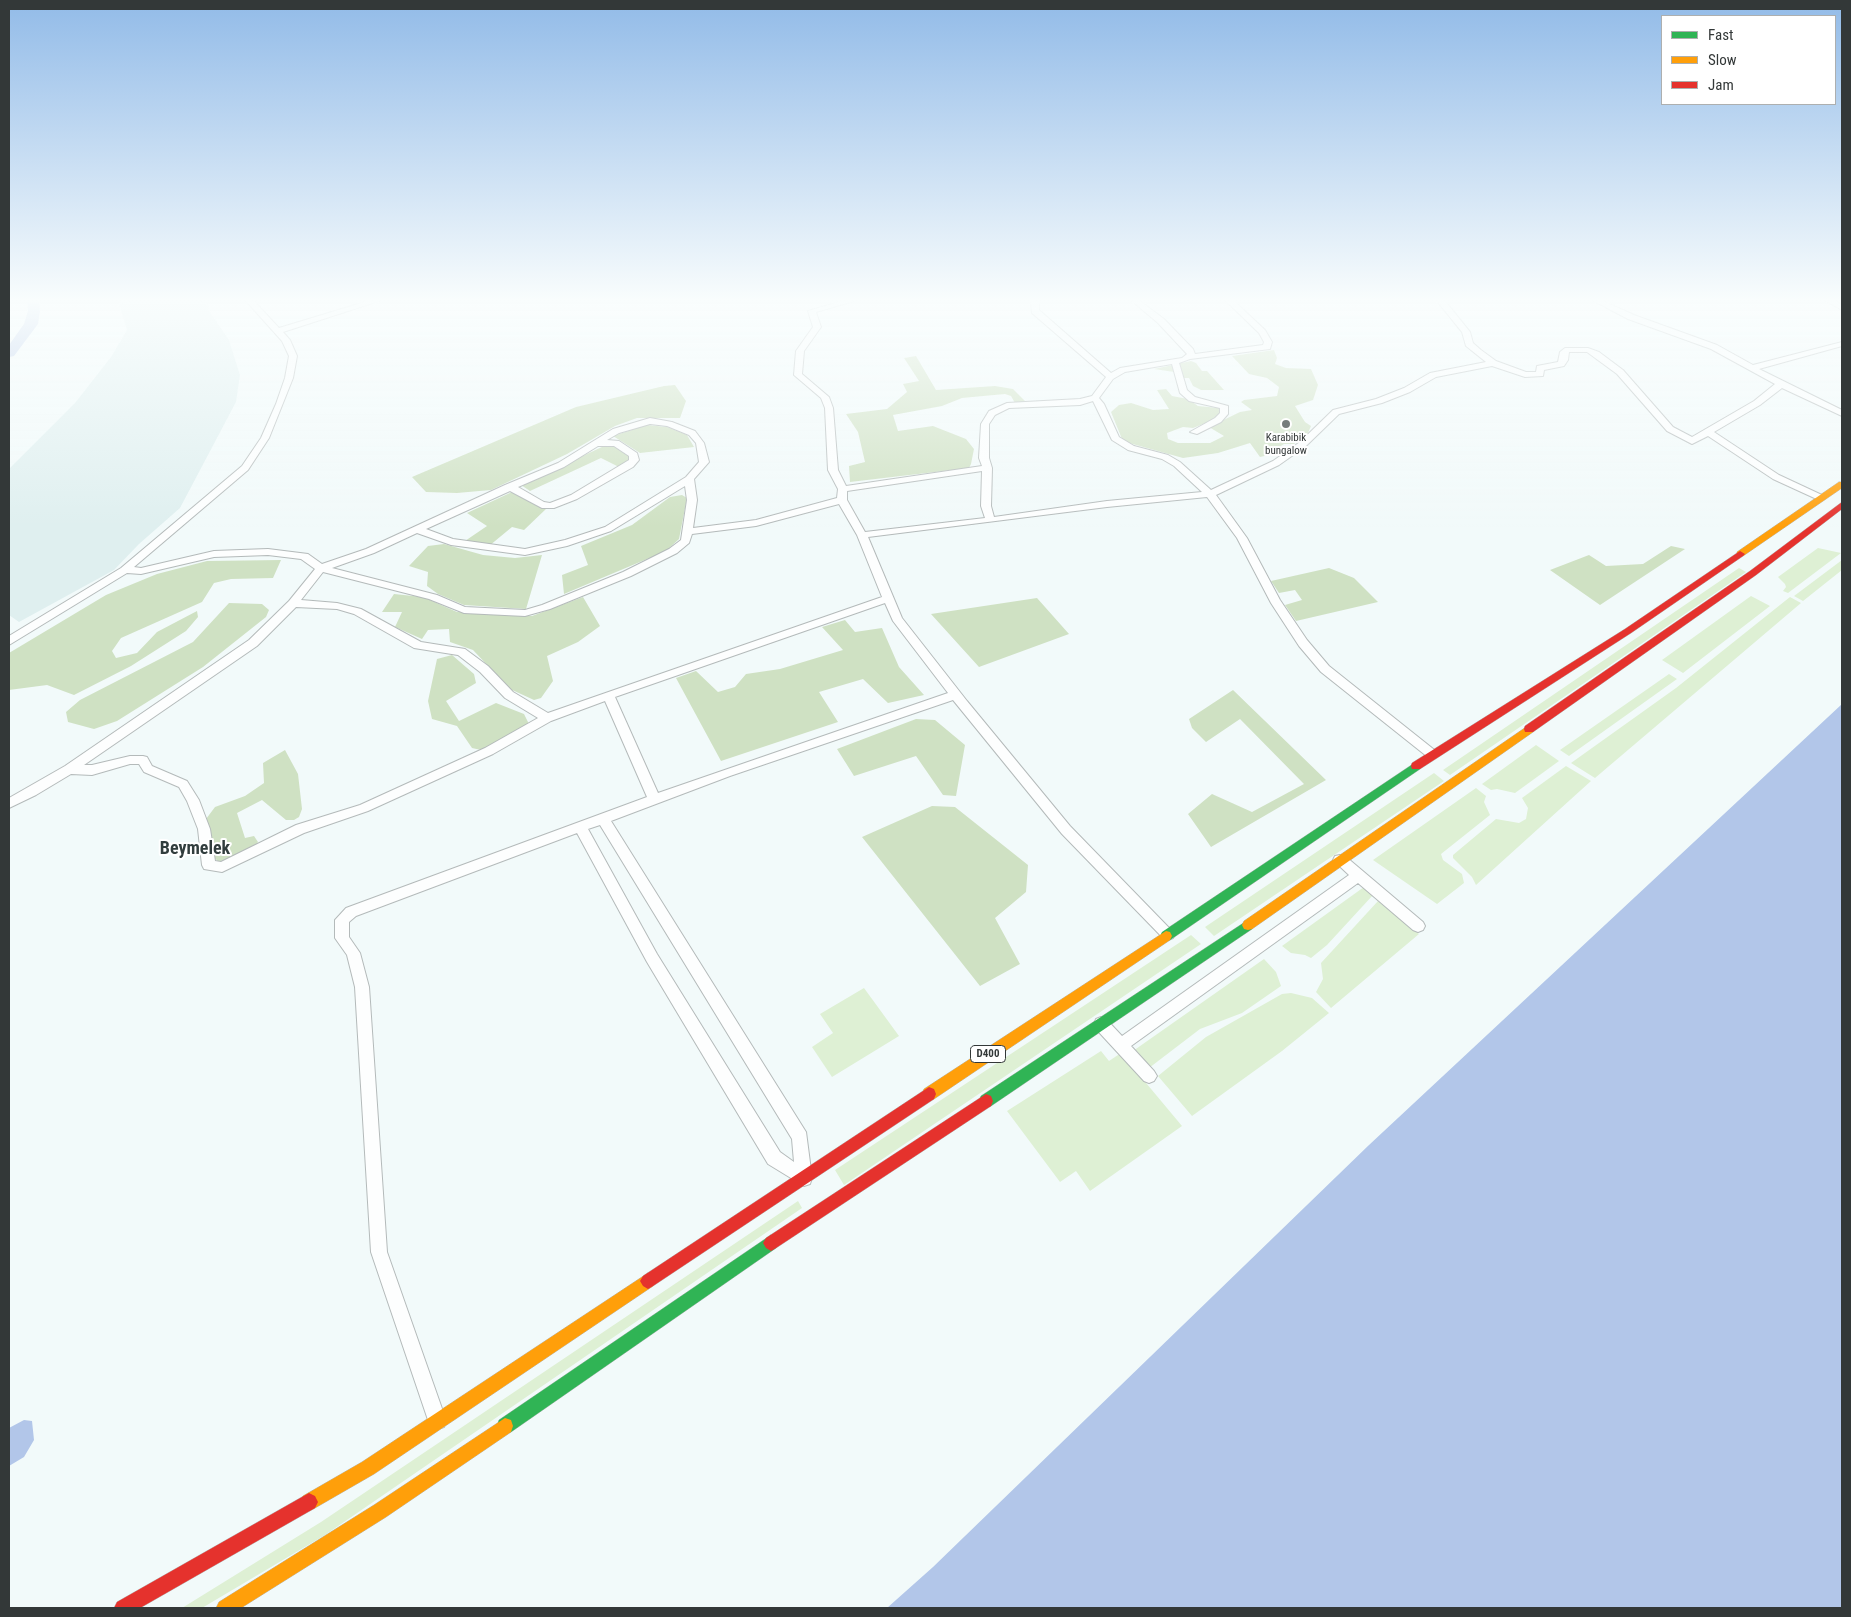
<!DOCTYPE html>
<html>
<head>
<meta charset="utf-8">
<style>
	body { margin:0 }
	#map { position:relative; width:1851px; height:1617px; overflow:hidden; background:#f2fafa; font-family:"Roboto Condensed",sans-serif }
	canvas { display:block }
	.frame { position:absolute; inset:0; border:10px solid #333838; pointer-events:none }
	.legend { position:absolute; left:1661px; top:15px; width:175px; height:90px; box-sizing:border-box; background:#fff; border:1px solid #adafaf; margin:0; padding:6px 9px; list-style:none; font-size:15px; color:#333838 }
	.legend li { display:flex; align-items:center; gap:10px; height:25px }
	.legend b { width:25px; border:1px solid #adafaf }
</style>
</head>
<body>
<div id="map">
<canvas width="1851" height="1617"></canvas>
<div class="frame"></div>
<ul class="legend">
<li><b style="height:6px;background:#30b455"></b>Fast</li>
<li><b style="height:6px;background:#ff9f0a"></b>Slow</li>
<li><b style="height:6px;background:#e5322d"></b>Jam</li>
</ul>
</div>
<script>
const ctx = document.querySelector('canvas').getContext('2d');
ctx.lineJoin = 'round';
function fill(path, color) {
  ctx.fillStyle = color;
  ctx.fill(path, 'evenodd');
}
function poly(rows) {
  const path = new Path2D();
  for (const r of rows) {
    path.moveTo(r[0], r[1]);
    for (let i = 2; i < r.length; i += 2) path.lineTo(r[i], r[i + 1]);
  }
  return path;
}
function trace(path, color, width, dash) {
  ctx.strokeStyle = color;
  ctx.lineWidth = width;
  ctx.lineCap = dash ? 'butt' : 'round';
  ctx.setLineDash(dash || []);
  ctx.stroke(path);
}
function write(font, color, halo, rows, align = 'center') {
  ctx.font = font + ' "Roboto Condensed",sans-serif';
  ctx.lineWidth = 4;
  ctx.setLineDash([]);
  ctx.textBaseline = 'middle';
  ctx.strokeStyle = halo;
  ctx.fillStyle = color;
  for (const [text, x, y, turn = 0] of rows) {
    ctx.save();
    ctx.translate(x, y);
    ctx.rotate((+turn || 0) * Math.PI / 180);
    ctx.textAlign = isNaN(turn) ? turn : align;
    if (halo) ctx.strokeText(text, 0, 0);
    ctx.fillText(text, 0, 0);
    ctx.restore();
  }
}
fill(poly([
	[131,301,201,301,208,305,209,311,229,340,240,375,236,402,180,508,139,544,114,570,19,622,9,615,9,469,75,403,111,357,127,330,119,304]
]), '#dfefef');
fill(poly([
	[1818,548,1841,553,1788,593,1783,591,1786,587,1785,584,1778,577],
	[1842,560,1842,570,1803,601,1794,596],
	[1739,568,1746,572,1450,775,1443,770],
	[1751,596,1770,606,1683,673,1662,660],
	[1790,597,1801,603,1595,778,1571,763,1676,688],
	[1669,674,1677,679,1569,756,1560,750],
	[1536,745,1559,761,1515,793,1497,789,1491,790,1482,784],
	[1566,766,1591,781,1476,885,1472,877,1453,858,1453,855,1496,819,1519,823,1526,819,1528,808,1522,798],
	[1434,773,1444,781,1214,936,1205,927],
	[1476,788,1486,796,1484,802,1490,815,1441,854,1443,860,1462,874,1464,883,1437,904,1373,860],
	[1364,887,1373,895,1327,945,1311,958,1305,955,1291,953,1282,946],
	[1378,901,1419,934,1331,1008,1316,992,1323,979,1321,963],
	[1191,935,1201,944,844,1185,835,1170],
	[1264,959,1276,972,1281,986,1242,1013,1200,1029,1149,1068,1133,1051],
	[864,988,899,1036,832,1077,812,1047,833,1033,820,1014],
	[1291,993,1312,998,1329,1013,1282,1051,1192,1116,1158,1076,1206,1037,1282,994],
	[1101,1051,1109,1061,1121,1053,1182,1126,1090,1191,1076,1171,1060,1182,1007,1111],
	[798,1201,802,1208,325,1535,202,1608,182,1608,321,1522]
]), '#def0d4');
fill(poly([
	[1274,350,1277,358,1275,364,1286,368,1311,369,1318,385,1313,400,1295,406,1305,422,1311,426,1308,433,1294,444,1284,444,1276,449,1282,452,1260,457,1250,443,1218,453,1183,458,1129,443,1122,439,1111,412,1119,405,1131,403,1153,410,1169,409,1157,390,1166,389,1172,396,1188,399,1198,406,1219,408,1221,413,1216,419,1193,428,1183,427,1167,433,1168,439,1178,443,1210,443,1224,436,1209,427,1240,412,1252,410,1241,402,1244,400,1277,396,1279,387,1267,378,1249,374,1232,356],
	[916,356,936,390,995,386,1013,389,1027,403,1015,403,1011,396,1005,394,962,398,942,406,893,415,898,431,933,426,966,439,974,449,971,464,969,468,850,482,849,466,865,462,858,432,846,414,887,409,907,392,903,384,919,381,904,358],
	[1191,361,1196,363,1202,371,1207,371,1224,390,1201,390,1193,386,1189,378,1182,378,1181,373,1154,369],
	[675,385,686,401,680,418,637,418,615,426,567,454,491,490,457,493,426,492,412,477,576,407,664,386],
	[647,425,667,427,687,435,694,447,640,453,613,436],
	[604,446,613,446,630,457,629,461,621,468,601,458,530,491,521,485],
	[512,492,546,509,524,530,512,527,489,546,465,541,487,526,467,513],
	[682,495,687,498,679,539,666,551,564,594,562,575,588,565,581,546,632,525,670,497],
	[444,544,483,555,515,558,542,555,526,609,464,605,438,594,427,586,428,572,409,566,428,546],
	[1671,546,1685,549,1600,605,1550,570,1589,555,1606,566,1643,564],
	[281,560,273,578,231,579,214,583,202,602,121,638,112,651,116,658,137,653,157,632,197,611,198,617,186,631,131,666,74,695,47,685,9,690,9,653,106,595,157,574,207,561],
	[1329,568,1354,578,1378,602,1296,621,1285,605,1302,600,1295,590,1279,593,1271,581],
	[394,594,423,597,457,612,532,616,583,597,600,626,578,642,547,656,553,681,541,698,534,700,510,689,473,650,450,642,449,629,428,630,422,639,395,627,402,612,382,612],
	[1037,598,1069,634,979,667,931,614],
	[229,603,262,604,269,610,266,617,203,667,117,721,94,729,68,722,66,712,80,700,193,642],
	[845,620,855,632,882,628,899,667,924,695,888,703,863,679,819,692,838,722,721,761,676,678,696,671,718,692,735,687,746,674,780,669,843,650,822,627],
	[452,655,474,674,476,683,446,701,459,721,496,703,524,714,529,724,481,750,472,748,457,726,432,719,428,701,437,659],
	[1233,690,1326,780,1211,847,1188,814,1212,794,1252,812,1304,784,1240,719,1206,742,1192,728,1189,719],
	[916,719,935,720,965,745,956,796,943,795,916,756,854,776,837,749],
	[285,750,298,774,302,809,299,817,294,820,286,820,262,800,237,813,245,838,254,836,258,842,256,845,219,862,213,857,206,819,215,807,245,796,264,783,263,763],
	[932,806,955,807,1028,865,1026,892,995,918,1020,964,980,986,862,837]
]), '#cfe1c3');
fill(poly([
	[1842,704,1842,1608,887,1608,933,1567,1369,1145],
	[24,1420,32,1421,34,1440,24,1457,9,1466,9,1428]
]), '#b2c6e9');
fill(poly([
	[27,301,39,301,40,311,38,324,14,356,9,357,9,345,24,324,28,311,27,301]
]), '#b2c6e9');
const street = poly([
	[246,301,254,301,279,328,368,301,379,301,283,332,290,340,297,356,293,378,269,438,248,470,134,567,141,568,214,551,268,549,308,554,322,564,366,549,505,485,558,463,613,429,650,418,672,422,695,431,704,443,709,462,694,479,697,500,693,528,756,520,837,498,838,489,828,470,825,408,821,398,794,375,796,351,813,327,808,311,842,301,854,301,816,312,821,327,804,351,802,374,829,397,833,408,838,470,846,486,982,466,979,458,981,424,989,411,1007,403,1080,399,1092,396,1106,377,1032,313,1031,301,1039,301,1039,310,1111,373,1120,368,1182,358,1187,354,1158,323,1132,301,1140,301,1164,319,1193,349,1195,354,1263,345,1264,342,1259,333,1226,301,1234,301,1265,330,1272,342,1270,349,1190,359,1179,363,1187,390,1195,397,1228,406,1228,414,1221,422,1197,434,1190,432,1215,418,1220,413,1220,408,1189,401,1180,393,1172,364,1125,372,1113,379,1099,398,1104,404,1119,437,1134,446,1168,455,1180,462,1211,490,1273,461,1300,442,1333,410,1376,399,1404,388,1430,373,1486,362,1466,346,1462,332,1437,301,1445,301,1470,332,1473,343,1481,350,1496,361,1526,372,1536,372,1537,366,1558,362,1560,352,1565,348,1588,348,1599,352,1623,370,1673,427,1692,437,1754,401,1775,384,1711,349,1628,319,1594,301,1603,301,1634,315,1717,345,1753,365,1842,342,1842,346,1759,369,1842,410,1842,416,1782,388,1760,405,1714,432,1779,475,1824,496,1826,498,1821,501,1773,479,1708,436,1692,444,1667,431,1617,374,1587,352,1569,352,1568,360,1564,366,1544,370,1543,376,1525,377,1492,366,1436,377,1410,392,1382,403,1339,414,1306,446,1279,465,1216,495,1247,538,1280,600,1307,640,1329,666,1437,752,1439,755,1433,759,1429,758,1321,672,1299,646,1271,603,1237,538,1207,497,1107,507,868,537,902,618,967,701,1070,826,1175,934,1173,938,1168,940,1163,938,1062,834,953,700,730,776,611,821,806,1132,812,1178,810,1184,804,1186,768,1164,647,962,577,833,356,916,349,922,349,937,360,953,369,987,387,1252,446,1420,444,1427,437,1429,430,1427,428,1420,371,1252,355,987,347,955,335,938,335,920,346,908,647,797,605,701,551,721,493,754,368,811,304,833,222,872,204,869,202,865,198,829,187,801,179,787,144,772,139,764,130,764,92,775,71,774,36,795,9,808,9,798,65,766,249,640,289,601,315,569,301,559,268,555,214,557,141,574,127,573,9,645,9,636,121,568,242,466,261,438,276,404,285,378,289,356,282,341,246,301],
	[1093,401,1112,440,1128,450,1162,459,1174,466,1202,492,1107,501,994,517,991,506,992,468,989,458,989,424,995,415,1009,408,1080,405,1093,401],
	[650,424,667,426,689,435,696,443,699,462,686,477,605,527,565,540,525,549,453,539,426,529,510,491,542,508,554,508,577,499,633,467,639,460,637,453,619,441,607,440,619,433,650,424],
	[598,446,614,446,629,456,629,460,571,495,550,503,544,502,518,487,564,467,598,446],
	[982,471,981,506,985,518,865,532,847,500,847,491,982,471],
	[685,486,687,500,681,540,669,549,623,572,542,605,525,610,465,607,437,595,332,568,374,553,417,533,451,545,525,555,567,546,611,531,685,486],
	[839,504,857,535,882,597,548,713,513,692,488,666,465,649,421,642,361,609,337,603,301,600,323,572,429,599,464,613,525,616,550,609,631,576,677,553,689,543,692,534,756,526,839,504],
	[885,603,893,621,948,693,658,793,615,697,885,603],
	[296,607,337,609,354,614,414,648,458,655,480,672,505,698,538,718,485,748,360,805,296,825,221,862,215,861,210,829,199,800,187,781,152,766,147,757,143,756,130,756,92,765,84,765,257,646,296,607],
	[600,825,792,1139,794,1162,780,1152,657,954,588,829,600,825],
	[1826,301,1835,301,1842,305,1842,310,1826,301],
	[1340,855,1345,856,1423,922,1425,926,1423,930,1418,932,1413,930,1358,883,1131,1046,1154,1071,1157,1076,1154,1081,1149,1083,1144,1081,1096,1029,1094,1024,1096,1019,1101,1017,1106,1019,1122,1036,1349,875,1333,860,1335,856,1340,855]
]);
const fast = poly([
	[1416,762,1421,766,1420,769,1170,940,1166,941,1162,940,1160,936,1162,932,1416,762],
	[1248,920,1252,921,1254,925,1252,929,991,1106,986,1108,981,1106,979,1101,981,1096,1248,920],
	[771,1235,776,1238,779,1243,776,1248,511,1432,505,1434,499,1432,497,1426,499,1420,771,1235]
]);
const slow = poly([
	[1839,482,1842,482,1842,488,1743,556,1737,556,1737,552,1839,482],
	[1529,725,1534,729,1533,732,1252,929,1248,930,1244,929,1242,925,1244,921,1529,725],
	[1166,931,1170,932,1172,936,1170,940,934,1099,929,1101,924,1099,922,1094,924,1089,1166,931],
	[648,1273,653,1276,656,1281,653,1286,374,1474,315,1508,309,1511,303,1508,300,1502,303,1496,362,1462,648,1273],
	[505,1418,511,1420,513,1426,511,1432,386,1517,241,1608,216,1608,219,1602,374,1505,505,1418]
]);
const jam = poly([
	[1842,502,1842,509,1756,575,1533,732,1525,732,1524,729,1525,726,1750,571,1842,502],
	[1740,551,1745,554,1743,556,1631,633,1420,769,1412,769,1411,766,1412,763,1625,629,1740,551],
	[929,1087,934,1089,936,1094,934,1099,653,1286,648,1289,643,1286,640,1281,643,1276,929,1087],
	[986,1094,991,1096,993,1101,991,1106,776,1248,771,1251,766,1248,763,1243,766,1238,986,1094],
	[309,1493,315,1496,318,1502,315,1508,140,1608,114,1608,117,1602,309,1493]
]);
trace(street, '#b4baba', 2);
trace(fast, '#b4baba', 1);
trace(slow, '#b4baba', 1);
trace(jam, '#b4baba', 1);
fill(street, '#fdfefe');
fill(fast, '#30b455');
fill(slow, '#ff9f0a');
fill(jam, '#e5322d');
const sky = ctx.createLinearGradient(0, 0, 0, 527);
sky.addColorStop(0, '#92bbe8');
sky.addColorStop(0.57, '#f9fdfd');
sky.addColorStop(1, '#f9fdfd00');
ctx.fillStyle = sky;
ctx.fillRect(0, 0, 1851, 527);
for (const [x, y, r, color] of [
	[1286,424,5,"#767c7c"]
]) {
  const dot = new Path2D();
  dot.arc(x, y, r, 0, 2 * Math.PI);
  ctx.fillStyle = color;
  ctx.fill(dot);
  trace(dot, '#fff', 2);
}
write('11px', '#333838', '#fff', [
	["Karabibik",1286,438],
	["bungalow",1286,451]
]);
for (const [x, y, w] of [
	[988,1054,35]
]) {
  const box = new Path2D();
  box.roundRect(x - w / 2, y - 8.5, w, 17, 4);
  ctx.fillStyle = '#fff';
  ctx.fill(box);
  trace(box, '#333838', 1);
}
write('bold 11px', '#333838', null, [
	["D400",988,1054]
]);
write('bold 18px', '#313d3d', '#fff', [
	["Beymelek",195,849]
]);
</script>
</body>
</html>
